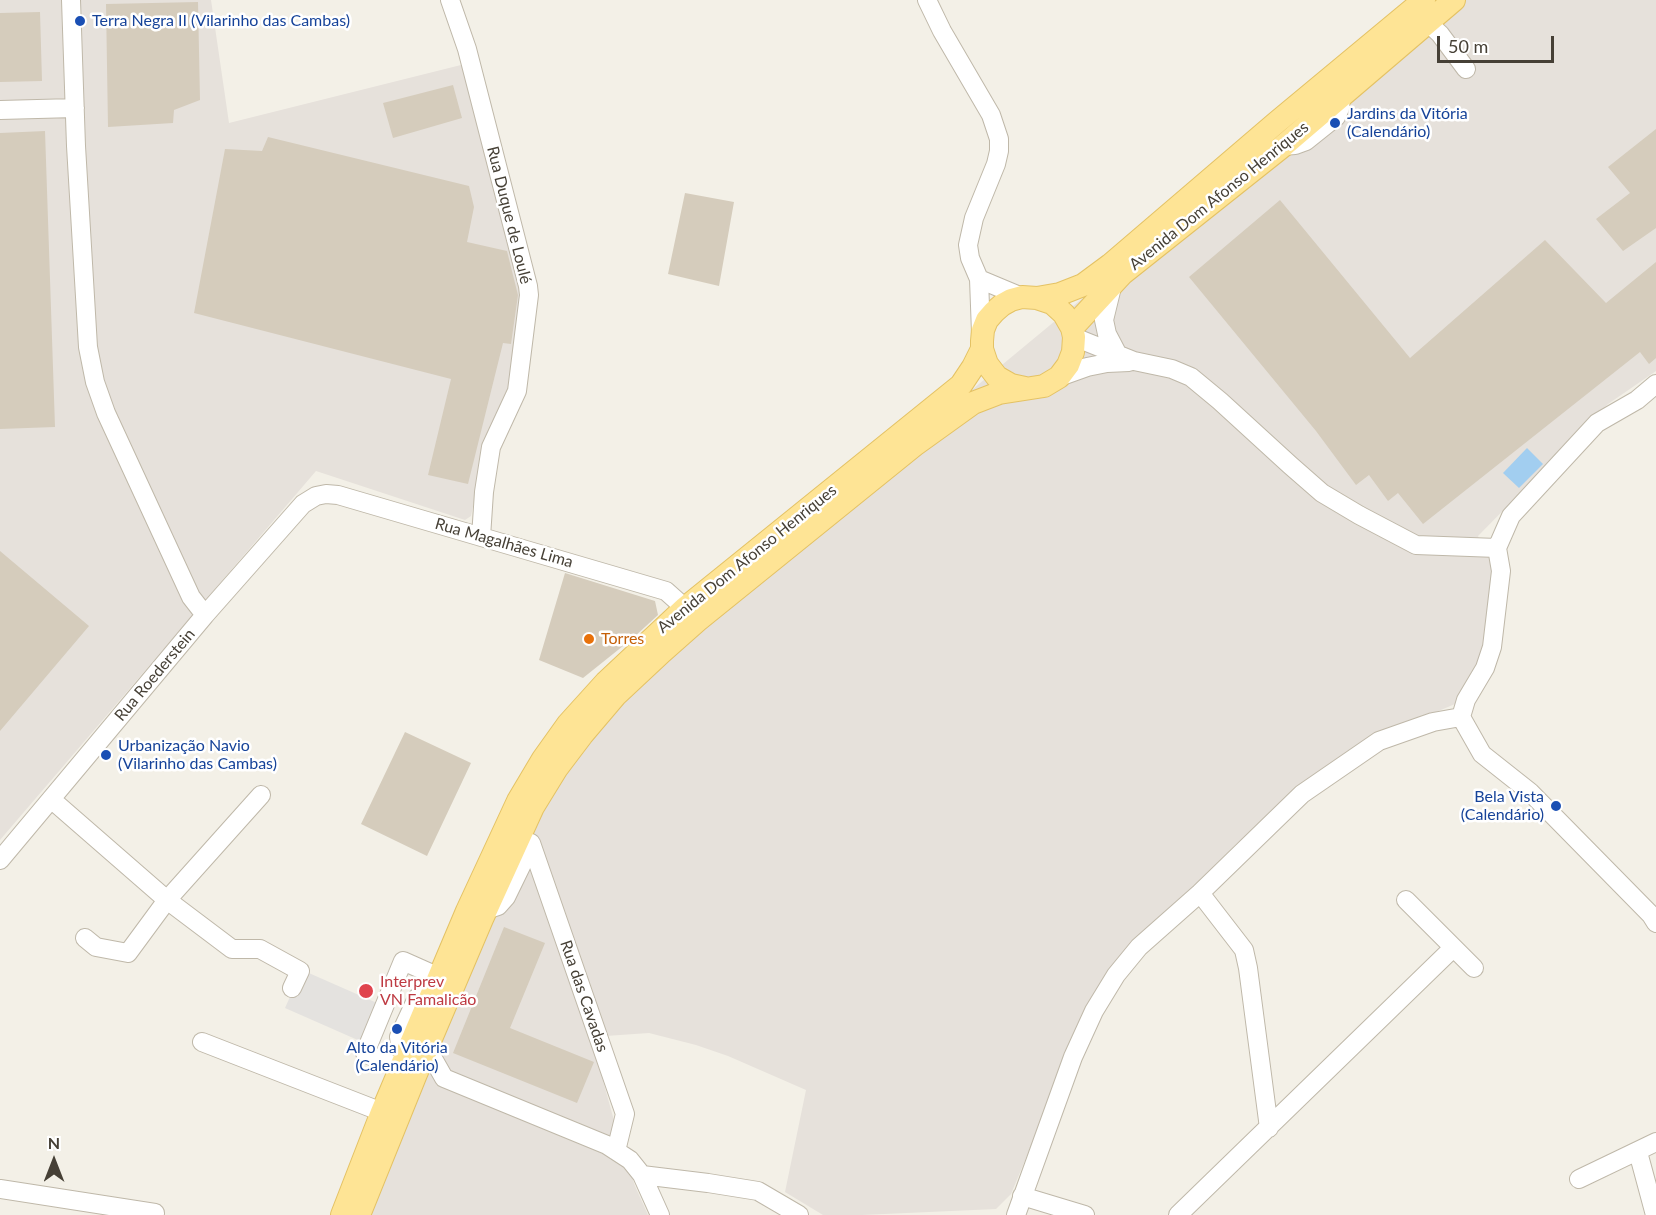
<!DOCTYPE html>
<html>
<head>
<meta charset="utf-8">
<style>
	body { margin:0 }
	#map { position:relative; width:1656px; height:1215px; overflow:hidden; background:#f3f0e7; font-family:Lato,sans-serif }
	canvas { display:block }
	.north { position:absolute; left:24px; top:1131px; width:60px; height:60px; -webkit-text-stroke:4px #fff; paint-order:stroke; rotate:0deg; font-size:16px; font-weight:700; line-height:24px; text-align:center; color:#464036 }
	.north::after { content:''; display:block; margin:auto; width:21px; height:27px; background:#464036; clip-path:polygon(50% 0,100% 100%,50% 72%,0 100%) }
	.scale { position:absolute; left:1437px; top:36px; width:117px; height:27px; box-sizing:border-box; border:3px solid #464036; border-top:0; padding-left:8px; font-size:18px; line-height:21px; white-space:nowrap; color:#464036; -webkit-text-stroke:4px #fff; paint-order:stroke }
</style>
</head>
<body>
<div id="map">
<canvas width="1656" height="1215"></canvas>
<div class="north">N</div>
<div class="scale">50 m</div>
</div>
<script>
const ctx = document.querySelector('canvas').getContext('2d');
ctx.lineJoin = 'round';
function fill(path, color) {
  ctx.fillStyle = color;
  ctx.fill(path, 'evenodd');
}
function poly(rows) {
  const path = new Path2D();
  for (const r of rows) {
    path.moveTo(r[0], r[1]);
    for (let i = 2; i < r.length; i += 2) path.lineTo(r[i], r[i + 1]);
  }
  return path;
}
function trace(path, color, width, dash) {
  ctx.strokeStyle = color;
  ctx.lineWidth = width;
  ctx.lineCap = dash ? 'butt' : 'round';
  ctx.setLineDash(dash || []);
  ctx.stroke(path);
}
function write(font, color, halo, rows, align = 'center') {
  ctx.font = font + ' Lato,sans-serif';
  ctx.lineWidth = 5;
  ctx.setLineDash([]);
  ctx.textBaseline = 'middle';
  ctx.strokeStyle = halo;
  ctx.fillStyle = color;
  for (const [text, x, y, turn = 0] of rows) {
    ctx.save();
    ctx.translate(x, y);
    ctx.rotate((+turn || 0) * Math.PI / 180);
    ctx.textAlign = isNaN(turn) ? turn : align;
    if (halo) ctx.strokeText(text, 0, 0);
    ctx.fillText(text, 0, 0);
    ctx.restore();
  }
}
fill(poly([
	[0,0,211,0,229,123,465,64,523,282,511,391,481,468,471,516,465,520,316,471,0,840],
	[1450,0,1656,0,1656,371,1608,404,1478,536,1493,566,1484,647,1471,678,1455,704,1372,739,1311,783,1237,843,1164,915,1060,1076,1011,1194,996,1209,862,1215,823,1215,785,1192,806,1090,728,1056,696,1045,649,1033,591,1037,618,1135,635,1186,648,1215,365,1215,531,793,799,533,1212,191]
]), '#e6e1db');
fill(poly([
	[302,970,377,1003,360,1041,285,1008]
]), '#e4e2df');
fill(poly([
	[1527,448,1543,464,1519,488,1503,473]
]), '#a2cef0');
fill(poly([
	[198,2,200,100,174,110,173,123,108,127,106,4],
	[40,12,42,81,0,82,0,13],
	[453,85,462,118,393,138,383,103],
	[1656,129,1656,228,1623,251,1596,219,1630,193,1608,167],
	[45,131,55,427,0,429,0,133],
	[268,137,469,186,474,207,467,242,507,251,518,295,511,344,503,343,468,484,428,475,451,379,194,313,225,149,262,151],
	[685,193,734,202,719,286,668,274],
	[1280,200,1410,358,1545,240,1606,303,1656,262,1656,358,1649,364,1640,352,1423,524,1398,493,1388,501,1369,475,1356,485,1316,431,1189,277],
	[0,551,89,626,0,731],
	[565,573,655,601,658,615,633,638,583,678,539,660],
	[405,732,471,763,427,856,361,824],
	[504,927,545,943,510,1028,594,1062,577,1103,453,1053]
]), '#d5ccbc');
const minor = poly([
	[71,0,76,146,88,347,95,382,106,413,191,597,205,615],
	[450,0,467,49,528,286,529,295,517,391,491,447,484,492,481,537],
	[927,0,942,31,991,115,999,139,999,151,996,164,974,218,968,245,970,258,979,279,981,333],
	[1427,22,1440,34,1466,69],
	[0,110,75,108],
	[1283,146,1295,145,1306,141,1336,117,1340,108,1341,97],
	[979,279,1022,297],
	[1113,283,1104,320,1107,334,1118,355],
	[1074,337,1134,361,1172,369,1191,377,1220,401,1290,465,1322,493,1359,515,1416,545,1497,548],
	[1059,377,1087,367,1107,363,1129,362],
	[1656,384,1637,400,1597,423,1511,516,1497,548,1501,571,1492,647,1485,668,1466,700,1461,717,1482,754,1530,792,1651,915,1656,923],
	[51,799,167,900,232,949,260,949,300,971,292,988],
	[531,843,625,1114,616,1151],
	[0,860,205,615,303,504,316,496,326,494,338,495,666,591,685,608],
	[1200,893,1244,950,1248,968,1269,1128],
	[1406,900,1474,968],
	[486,910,498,906,506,897,525,858,524,848,521,838],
	[85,938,96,947,128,953,167,900,261,795],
	[202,1042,382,1112],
	[427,1048,444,1078,607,1145,630,1160,642,1175,660,1215],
	[406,1057,400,1045,399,1037,417,998,426,991,435,988],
	[401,1069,365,1053,403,961,439,977],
	[1638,1152,1655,1215],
	[642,1175,708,1183,758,1191,799,1215],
	[1579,1179,1656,1142],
	[0,1189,155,1213],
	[1022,1196,1085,1215],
	[1016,1215,1073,1057,1094,1011,1116,975,1139,947,1200,893,1302,794,1379,741,1433,722,1461,717],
	[1178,1215,1453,948]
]);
const major = poly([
	[1072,328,1122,274,1283,146,1454,0],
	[1025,388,1011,385,997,377,987,364,982,349,982,341,983,330,987,320,994,312,1002,305,1011,300,1022,297,1037,298,1060,294,1083,285,1110,265,1277,122,1424,0],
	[342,1215,382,1112,467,911,518,801,543,759,568,724,606,682,685,608,961,385,973,367,982,349],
	[359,1215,416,1074,482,919,533,807,557,768,582,735,616,695,662,652,697,621,916,444,973,403,999,393,1044,386,1059,377,1068,365,1073,352,1074,337,1072,328,1064,314,1052,303,1037,298]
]);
trace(minor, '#bfb8a9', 20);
trace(major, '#e4c264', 24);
trace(minor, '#fff', 18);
trace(major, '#fee495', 22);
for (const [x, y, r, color] of [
	[80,21,6,"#1a4fb4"],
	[1335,123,6,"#1a4fb4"],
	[589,639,6,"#e8710a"],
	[106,755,6,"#1a4fb4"],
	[1556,806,6,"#1a4fb4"],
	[366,991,8,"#e0444e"],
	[397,1029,6,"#1a4fb4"]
]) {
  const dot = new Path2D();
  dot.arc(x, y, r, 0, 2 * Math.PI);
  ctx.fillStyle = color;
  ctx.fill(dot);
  trace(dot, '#fff', 2);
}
write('16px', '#164399', '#fff', [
	["Terra Negra II (Vilarinho das Cambas)",92,21],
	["Jardins da Vitória",1347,114],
	["(Calendário)",1347,132],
	["Urbanização Navio",118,746],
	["(Vilarinho das Cambas)",118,764],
	["Bela Vista",1544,797,"right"],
	["(Calendário)",1544,815,"right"],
	["Alto da Vitória",397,1048,"center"],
	["(Calendário)",397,1066,"center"]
], 'left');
write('16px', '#464036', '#fff', [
	["Avenida Dom Afonso Henriques",1219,196,-39],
	["Rua Duque de Loulé",509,215,76],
	["Rua Magalhães Lima",504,543,16],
	["Avenida Dom Afonso Henriques",747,559,-39],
	["Rua Roederstein",155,675,-50],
	["Rua das Cavadas",584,996,71]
]);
write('16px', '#c56008', '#fff', [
	["Torres",601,639]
], 'left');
write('16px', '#be3a42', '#fff', [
	["Interprev",380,982],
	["VN Famalicão",380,1000]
], 'left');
</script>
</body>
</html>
